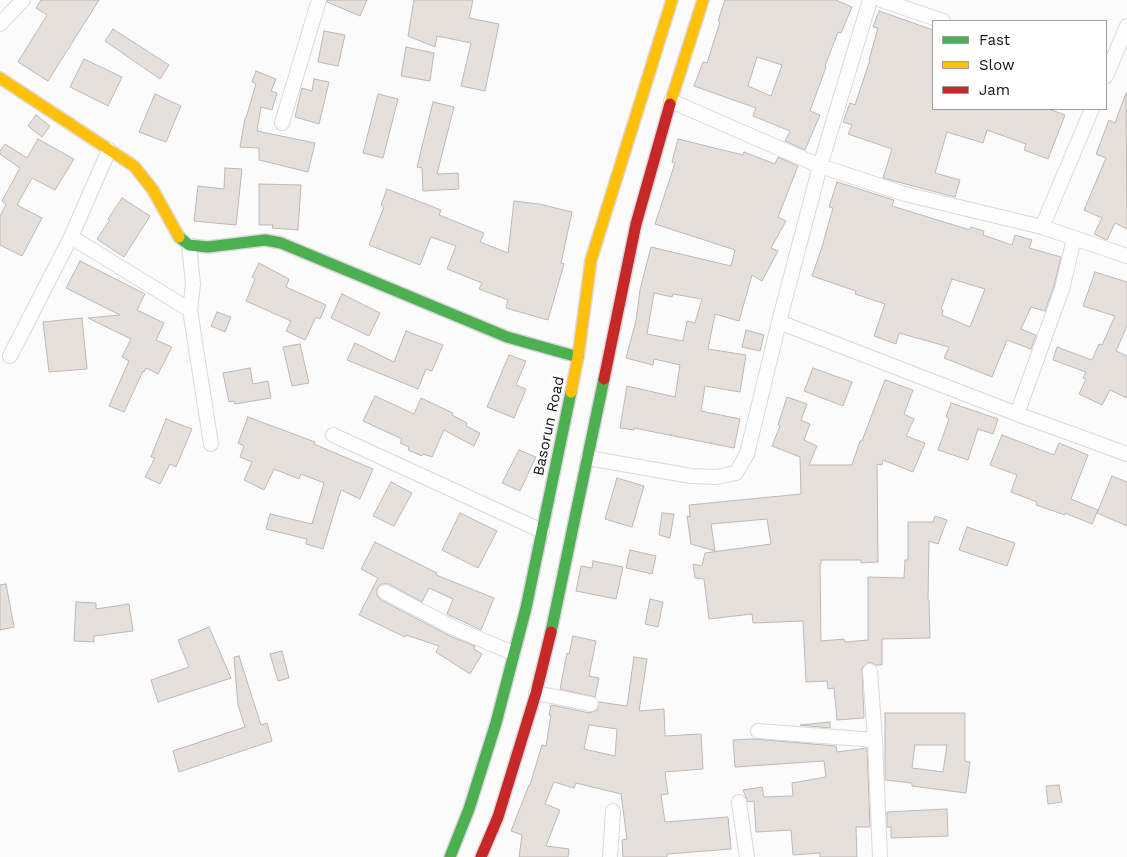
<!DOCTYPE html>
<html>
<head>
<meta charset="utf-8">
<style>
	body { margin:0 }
	#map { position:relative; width:1127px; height:857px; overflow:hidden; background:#fbfbfb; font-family:"Work Sans",sans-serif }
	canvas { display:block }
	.legend { position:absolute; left:932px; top:20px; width:175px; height:90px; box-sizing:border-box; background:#fff; border:1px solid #a19fa3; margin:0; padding:6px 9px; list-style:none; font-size:15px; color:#151019 }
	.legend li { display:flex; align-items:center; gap:10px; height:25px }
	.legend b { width:25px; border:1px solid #a19fa3 }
</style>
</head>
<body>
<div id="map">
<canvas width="1127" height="857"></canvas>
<ul class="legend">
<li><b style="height:6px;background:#4caf50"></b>Fast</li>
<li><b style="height:6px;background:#ffc107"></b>Slow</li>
<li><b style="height:6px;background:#c62828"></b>Jam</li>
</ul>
</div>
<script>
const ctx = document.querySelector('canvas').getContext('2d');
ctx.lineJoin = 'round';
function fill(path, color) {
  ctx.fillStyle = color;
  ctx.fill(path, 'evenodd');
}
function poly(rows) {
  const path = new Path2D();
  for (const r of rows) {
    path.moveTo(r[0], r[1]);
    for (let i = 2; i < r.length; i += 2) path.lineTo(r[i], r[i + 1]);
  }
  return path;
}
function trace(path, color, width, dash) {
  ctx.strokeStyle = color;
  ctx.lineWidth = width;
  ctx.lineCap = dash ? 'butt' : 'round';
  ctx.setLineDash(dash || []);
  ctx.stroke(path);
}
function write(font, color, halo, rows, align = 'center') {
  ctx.font = font + ' "Work Sans",sans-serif';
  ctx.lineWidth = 5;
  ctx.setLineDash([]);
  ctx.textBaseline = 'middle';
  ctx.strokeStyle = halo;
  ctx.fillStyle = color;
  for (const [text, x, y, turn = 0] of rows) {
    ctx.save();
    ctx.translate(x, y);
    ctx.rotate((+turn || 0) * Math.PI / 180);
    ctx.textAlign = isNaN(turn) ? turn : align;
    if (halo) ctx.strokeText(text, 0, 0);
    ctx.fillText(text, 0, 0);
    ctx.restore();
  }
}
const building = poly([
	[41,0,99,0,48,81,18,62,47,15,36,8,41,0],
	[328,0,367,0,360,16,327,2,328,0],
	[414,0,473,0,469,18,499,24,485,91,461,86,471,43,437,36,435,47,408,36,414,0],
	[725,0,836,0,852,7,841,33,838,32,825,66,826,67,810,111,820,115,805,150,785,141,790,131,753,116,756,108,694,86,703,62,707,63,720,22,718,21,725,0],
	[757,57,782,65,771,96,748,86,757,57],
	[879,11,933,30,933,109,1049,109,1065,115,1048,159,1024,150,1026,144,987,130,983,143,947,132,935,173,960,180,955,197,883,178,892,149,848,134,852,125,843,122,850,103,855,105,870,60,869,60,878,28,873,27,879,11],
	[113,29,169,65,160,79,105,41,113,29],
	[324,31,345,35,338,66,318,62,324,31],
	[406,47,434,53,430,81,401,76,406,47],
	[84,59,122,77,108,106,70,87,84,59],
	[256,71,276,79,271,91,277,93,272,110,261,107,257,131,315,143,308,172,259,160,259,148,240,147,245,118,246,118,256,84,252,82,256,71],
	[314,79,329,82,319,124,295,117,302,88,312,91,314,79],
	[1126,93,1127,229,1115,223,1107,240,1094,234,1102,218,1084,210,1106,158,1096,154,1109,120,1115,123,1126,93],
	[155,94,181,106,166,142,139,132,155,94],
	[378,94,398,99,383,158,363,153,378,94],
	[433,102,454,107,437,174,458,173,459,189,423,191,422,168,417,167,433,102],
	[36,115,50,126,42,137,28,126,36,115],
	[38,139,74,159,55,190,32,178,17,205,42,218,22,256,0,245,0,216,6,204,2,201,20,168,0,154,0,151,5,144,27,158,38,139],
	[678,139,743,155,744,152,775,164,778,157,798,166,778,217,786,221,771,248,778,251,762,281,752,275,739,321,715,314,708,349,746,355,740,392,705,386,701,411,740,419,734,448,634,428,634,430,620,428,627,386,675,397,680,365,654,359,653,365,626,358,636,321,640,290,651,247,731,266,735,250,655,224,675,163,672,162,678,139],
	[654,293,672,297,673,294,702,299,695,323,687,321,683,341,647,334,654,293],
	[225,168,242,169,236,225,194,221,198,186,224,189,225,168],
	[837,182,894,200,892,206,970,230,971,227,984,231,983,235,1012,245,1015,235,1032,240,1029,248,1061,257,1054,286,1045,311,1031,307,1021,329,1036,335,1031,349,1007,340,992,377,944,358,949,347,899,333,896,344,874,336,885,304,855,294,856,291,812,276,822,247,833,208,829,207,837,182],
	[952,279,985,289,970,327,942,315,943,310,941,309,952,279],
	[259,184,301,185,298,230,272,228,273,225,259,225,259,184],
	[387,189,441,210,439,215,484,233,480,242,508,253,514,201,539,204,572,212,561,263,564,264,548,320,506,308,508,300,479,289,482,283,447,269,456,246,431,237,420,265,369,245,384,207,381,205,387,189],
	[122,198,150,216,124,257,97,239,110,220,108,219,122,198],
	[80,261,145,294,137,310,164,323,156,340,172,347,158,374,146,368,144,372,143,371,124,412,109,406,129,361,122,357,131,339,88,318,120,315,66,288,80,261],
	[259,263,289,279,286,287,326,305,320,319,316,317,305,340,286,331,291,321,246,301,255,279,252,277,259,263],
	[1095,272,1127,282,1127,326,1116,351,1127,356,1127,398,1110,390,1102,405,1079,394,1086,379,1083,378,1086,372,1053,360,1057,347,1092,360,1099,344,1102,345,1115,316,1083,306,1095,272],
	[342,294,380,313,369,336,331,318,342,294],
	[217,312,231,317,225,332,211,326,217,312],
	[82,318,87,369,49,372,43,322,82,318],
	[746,330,764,335,760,351,742,347,746,330],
	[406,331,443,345,432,371,426,369,418,389,347,360,355,343,394,362,406,331],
	[300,344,309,383,292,386,283,347,300,344],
	[509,355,526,361,516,385,526,389,514,418,487,407,509,355],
	[250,368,253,384,268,381,271,398,235,404,234,401,229,402,223,373,250,368],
	[813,368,852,382,843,406,804,391,813,368],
	[885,380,913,390,904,414,914,419,906,436,925,443,913,472,883,460,882,465,877,464,878,562,861,563,861,560,821,560,821,564,820,564,821,641,844,639,845,642,868,640,868,577,904,578,905,560,908,560,908,522,933,522,935,516,947,520,938,544,929,541,928,600,929,600,930,638,882,639,882,665,876,665,869,662,862,668,864,718,837,720,834,688,828,689,827,681,806,682,803,621,753,623,752,614,709,619,704,579,695,578,693,564,702,566,705,553,771,544,767,519,711,524,715,551,691,544,687,516,690,517,689,505,801,494,800,457,772,446,780,426,778,425,787,397,807,404,801,420,810,424,804,440,817,446,809,465,852,465,860,441,862,441,885,380],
	[375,396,414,414,421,398,453,413,452,415,467,423,466,426,480,433,474,446,444,430,432,457,423,454,422,456,408,450,409,447,400,443,402,439,363,421,375,396],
	[951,403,998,419,993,434,978,429,968,460,938,450,949,419,946,417,951,403],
	[248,417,315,442,314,444,373,469,360,499,341,490,323,549,306,544,307,539,266,529,270,514,312,524,324,483,301,474,299,479,274,469,264,490,244,480,252,462,240,457,244,446,238,443,248,417],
	[166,419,192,429,176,467,170,464,160,484,145,477,155,458,151,457,166,419],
	[1002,435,1054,455,1059,443,1088,455,1071,499,1098,510,1092,524,1065,513,1065,515,1036,505,1037,502,1011,492,1017,475,990,465,1002,435],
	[519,450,536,457,520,491,502,483,519,450],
	[1112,476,1127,482,1127,526,1097,513,1112,476],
	[617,478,644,486,632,527,605,519,617,478],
	[391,482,412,493,394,526,373,516,391,482],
	[460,513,497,531,478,568,442,550,460,513],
	[662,513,674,514,670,538,659,535,662,513],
	[967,527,1015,543,1007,566,959,550,967,527],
	[375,542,437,573,436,575,494,598,481,630,447,614,453,599,429,588,422,602,389,584,381,584,377,588,377,596,381,600,452,637,475,646,474,649,482,654,470,674,436,652,439,646,406,635,405,637,359,615,378,578,361,569,375,542],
	[630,550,656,556,652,574,626,568,630,550],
	[593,561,623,567,616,599,576,591,581,566,592,568,593,561],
	[6,584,14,627,0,630,0,585,6,584],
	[650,599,663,602,658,627,645,624,650,599],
	[76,602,96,603,96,609,129,604,133,631,94,636,94,642,74,641,76,602],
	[209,627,231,678,158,702,151,680,189,667,178,640,209,627],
	[573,636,596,641,589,676,599,678,595,697,560,689,567,653,569,654,573,636],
	[282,651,289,678,278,681,270,654,282,651],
	[239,656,261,725,267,723,272,741,179,772,173,751,245,727,238,705,234,657,239,656],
	[634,657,647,659,639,711,664,709,665,736,701,734,703,769,665,772,668,794,661,795,665,822,728,817,731,849,667,854,667,857,623,857,622,840,627,839,621,794,576,783,574,788,554,782,545,804,560,810,546,846,569,849,568,857,519,857,522,835,511,831,529,785,530,785,542,745,546,746,551,715,549,715,551,705,590,713,597,710,599,702,627,706,634,657],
	[589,725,617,729,615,756,584,749,589,725],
	[885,713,965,713,965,761,970,762,966,793,912,786,912,783,885,780,885,713],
	[915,745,947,745,943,772,912,768,915,745],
	[830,722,830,728,800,725,830,722],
	[754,739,836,746,837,752,867,748,870,827,856,827,857,857,820,857,820,853,793,855,791,830,756,832,754,801,748,802,743,790,762,787,764,797,793,796,792,783,826,777,824,761,735,767,733,740,754,739],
	[1059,785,1062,802,1048,804,1046,786,1059,785],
	[947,809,948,836,891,838,891,827,887,827,887,812,947,809]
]);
fill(building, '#e6e0dd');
trace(building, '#bdb8b6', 1);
const street = poly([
	[881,0,943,21],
	[0,24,23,0],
	[1106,76,1127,26],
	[671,101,820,166,905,194,1042,227,1127,256],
	[282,123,319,0],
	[1042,227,1092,109],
	[71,237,190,310],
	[189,245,193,284,190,310,211,444],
	[779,322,1017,414,1127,454],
	[10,356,71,237,109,150],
	[1017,414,1062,289,1074,239],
	[333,435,542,531],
	[588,458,691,476,716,477,736,473,747,454,779,322,820,166,870,0],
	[385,592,456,629,513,653],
	[870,671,875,740,880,857],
	[536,693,591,704],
	[758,731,875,740],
	[739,802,747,857],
	[610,857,613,811]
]);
const fast = poly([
	[179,237,189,245,208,247,265,240,281,243,507,337,578,357],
	[551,632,604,379],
	[450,857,469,809,496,723,526,608,571,392]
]);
const slow = poly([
	[0,78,134,166,153,190,179,237],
	[670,104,703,0],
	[571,392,578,357,591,260,672,0]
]);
const jam = poly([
	[604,379,636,224,670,104],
	[481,857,498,817,536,693,551,632]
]);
trace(street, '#dbd7dd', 16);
trace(fast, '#dbd7dd', 14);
trace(slow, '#dbd7dd', 14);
trace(jam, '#dbd7dd', 14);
trace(street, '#fefefe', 14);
trace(fast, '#4caf50', 11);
trace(slow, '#ffc107', 11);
trace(jam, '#c62828', 11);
write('15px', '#151019', '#fff', [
	["Basorun Road",549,426,-78]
]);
</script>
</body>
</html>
